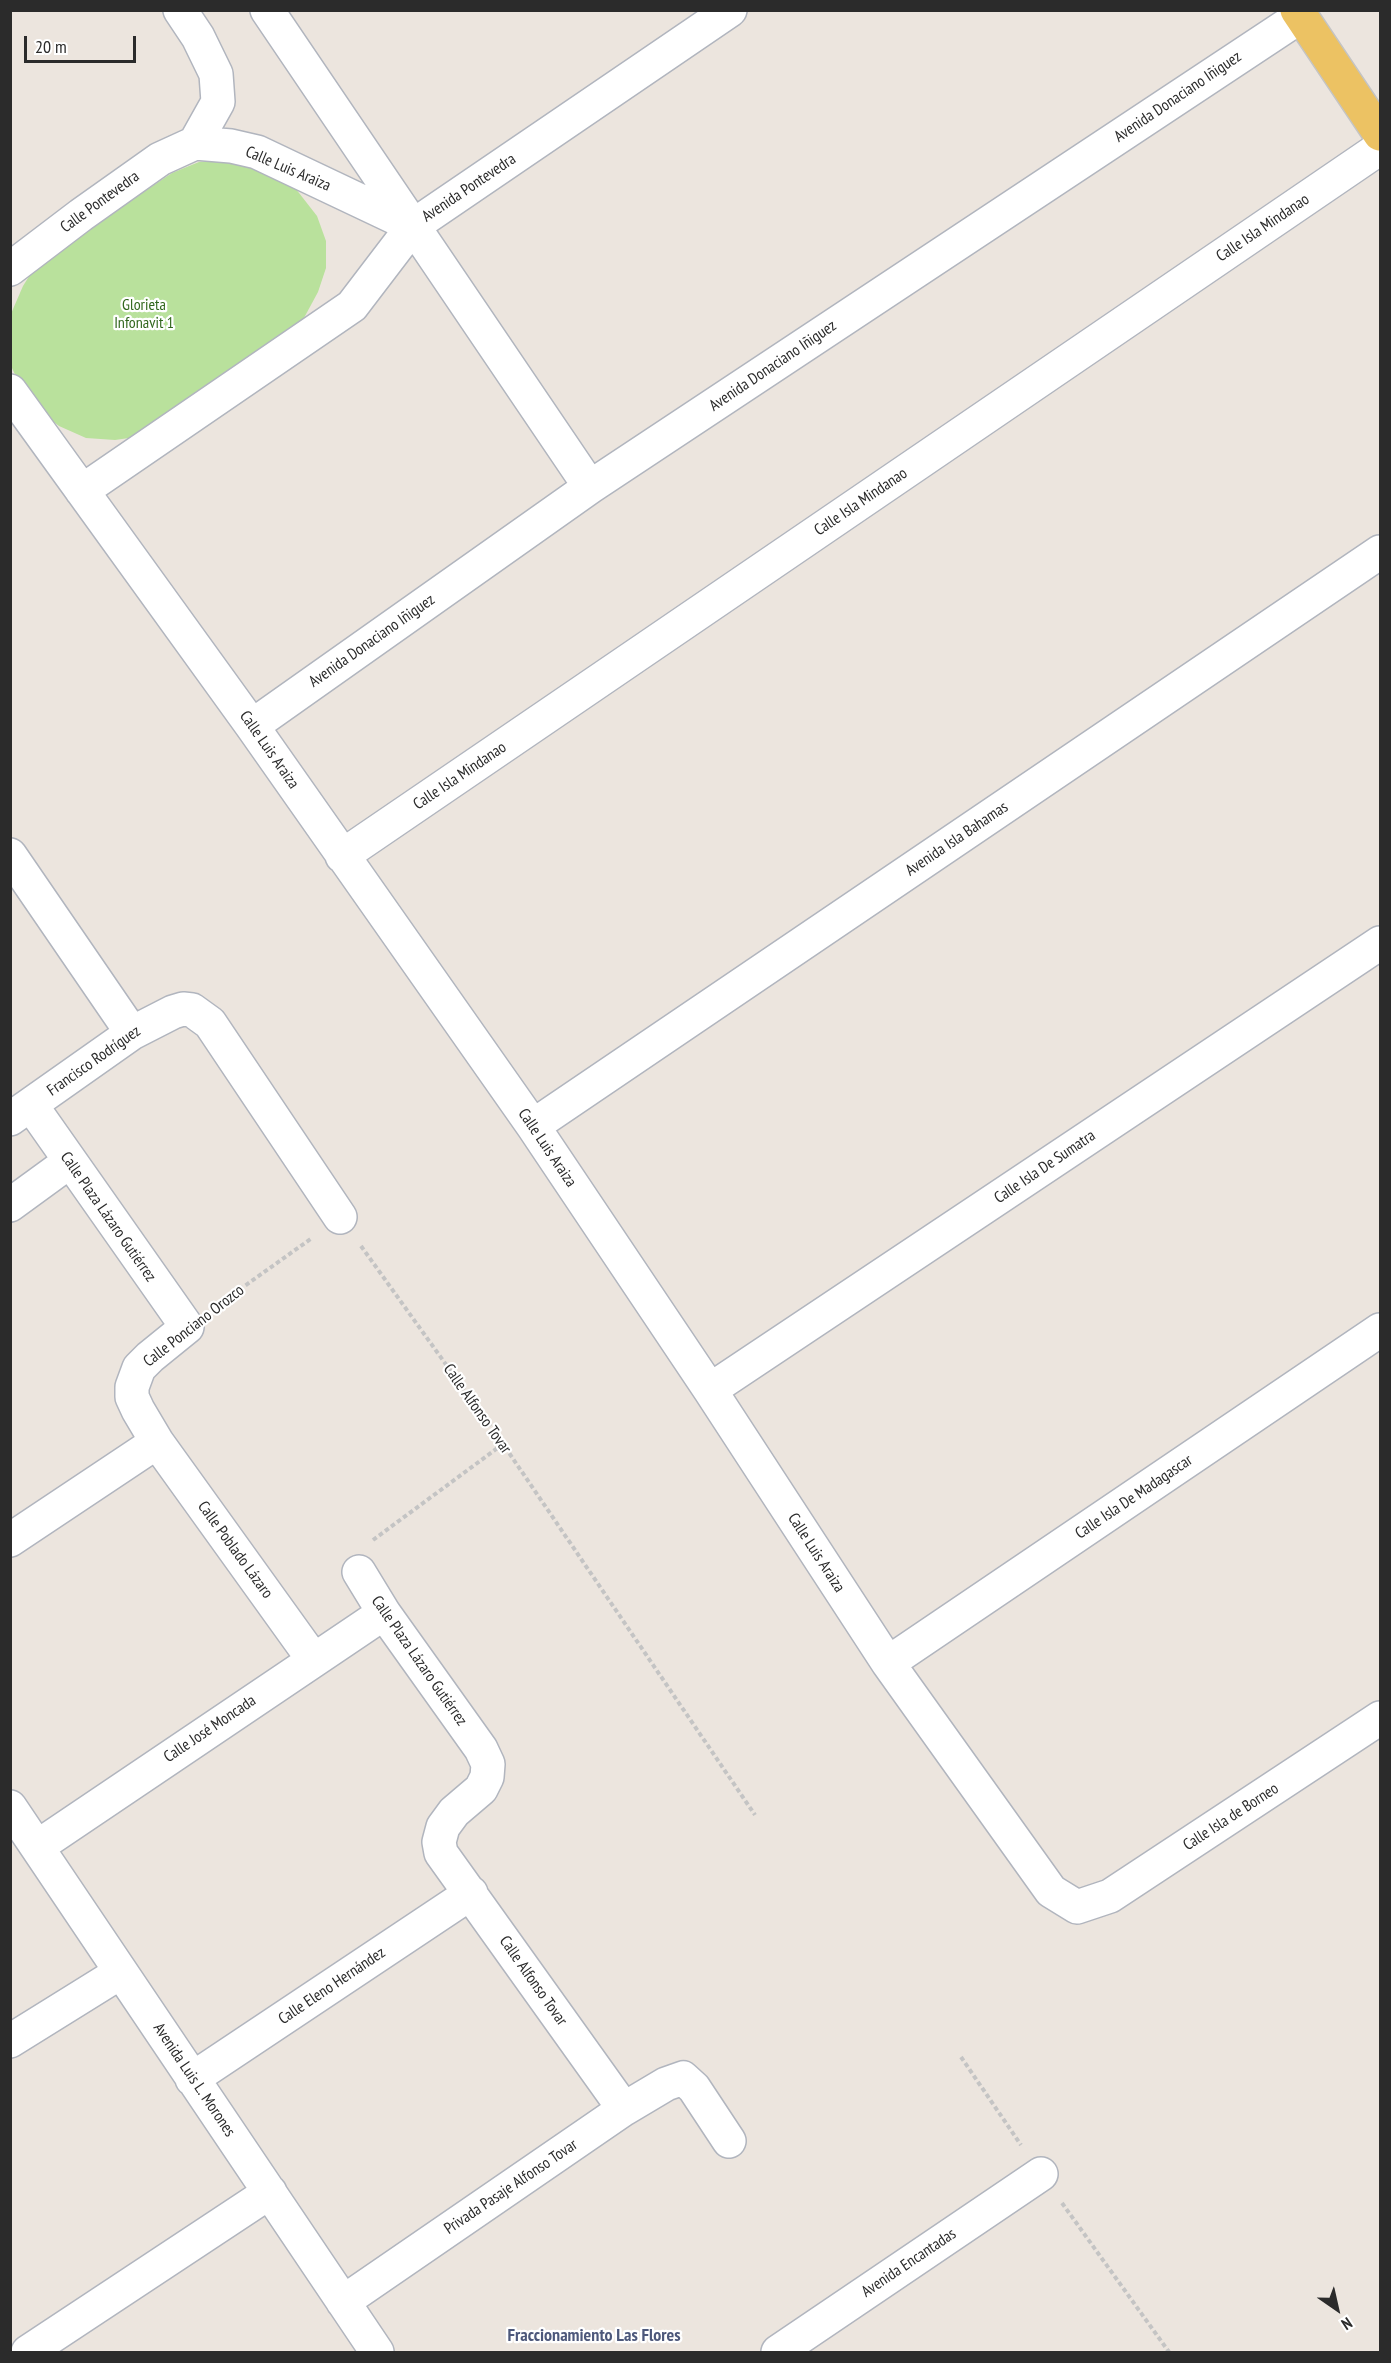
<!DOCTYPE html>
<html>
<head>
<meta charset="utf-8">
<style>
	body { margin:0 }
	#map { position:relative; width:1391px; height:2363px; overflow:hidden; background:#ece5de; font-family:"PT Sans Narrow",sans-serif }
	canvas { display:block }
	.frame { position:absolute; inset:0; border:12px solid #2b2b2b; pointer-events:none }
	.north { position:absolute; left:1307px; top:2279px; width:60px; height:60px; -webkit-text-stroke:4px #fff; paint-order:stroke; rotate:146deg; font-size:16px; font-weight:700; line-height:24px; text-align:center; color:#2b2b2b }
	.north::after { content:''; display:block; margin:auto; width:21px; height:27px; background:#2b2b2b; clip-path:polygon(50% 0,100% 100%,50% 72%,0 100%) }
	.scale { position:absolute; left:24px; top:36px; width:112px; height:27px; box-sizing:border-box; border:3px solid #2b2b2b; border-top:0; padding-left:8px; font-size:18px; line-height:21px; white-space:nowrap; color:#2b2b2b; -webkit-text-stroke:4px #fff; paint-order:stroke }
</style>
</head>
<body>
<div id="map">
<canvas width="1391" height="2363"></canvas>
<div class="frame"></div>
<div class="north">N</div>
<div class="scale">20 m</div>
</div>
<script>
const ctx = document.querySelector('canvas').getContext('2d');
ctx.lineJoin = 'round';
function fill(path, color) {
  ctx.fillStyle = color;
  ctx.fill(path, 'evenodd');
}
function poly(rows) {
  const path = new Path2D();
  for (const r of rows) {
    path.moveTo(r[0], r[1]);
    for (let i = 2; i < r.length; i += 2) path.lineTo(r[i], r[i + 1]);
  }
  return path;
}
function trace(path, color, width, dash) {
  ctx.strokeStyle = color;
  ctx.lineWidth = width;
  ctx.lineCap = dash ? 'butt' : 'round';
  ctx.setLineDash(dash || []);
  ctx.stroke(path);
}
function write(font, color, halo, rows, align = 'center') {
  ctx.font = font + ' "PT Sans Narrow",sans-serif';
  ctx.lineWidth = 4.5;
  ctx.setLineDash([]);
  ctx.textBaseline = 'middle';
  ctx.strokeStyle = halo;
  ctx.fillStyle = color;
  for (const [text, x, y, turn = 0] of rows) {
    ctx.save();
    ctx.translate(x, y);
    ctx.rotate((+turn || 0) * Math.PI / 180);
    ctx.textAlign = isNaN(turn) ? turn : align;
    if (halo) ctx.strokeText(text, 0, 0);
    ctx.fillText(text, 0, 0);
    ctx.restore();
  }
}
fill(poly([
	[221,160,242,160,292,184,317,216,326,241,326,268,318,292,298,329,143,436,115,440,86,438,59,426,37,409,20,385,11,366,10,316,23,286,33,270,88,229,172,173,199,162]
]), '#b9e19c');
const minor = poly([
	[180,10,198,37,216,74,218,102,195,143],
	[267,10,590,487],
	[10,269,81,215,160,159,195,143,231,146,257,152,411,225],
	[10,391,252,726,533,1126,710,1390,888,1663,1051,1891,1077,1907,1110,1896,1380,1718],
	[82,491,352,306,413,226,730,10],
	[252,726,590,487,1301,16],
	[10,855,132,1033],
	[342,856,1380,148],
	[31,1105,187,1327,150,1357,139,1368,132,1387,132,1397,138,1410,157,1442,313,1659],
	[10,1119,132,1033,173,1012,183,1009,192,1010,210,1023,340,1217],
	[533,1126,1380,552],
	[10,1205,69,1162],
	[710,1390,1380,943],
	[10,1540,157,1442],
	[359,1572,384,1613,481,1749,488,1764,487,1777,481,1789,454,1812,443,1827,439,1842,441,1853,624,2109],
	[888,1663,1380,1330],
	[10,1807,377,2352],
	[37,1847,384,1613],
	[10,2041,121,1972],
	[192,2079,471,1893],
	[343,2302,624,2109,666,2084,683,2078,694,2088,729,2141],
	[28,2352,270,2192],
	[778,2352,1041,2174]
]);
const major = poly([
	[1297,10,1380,134]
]);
trace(minor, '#b1b5be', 36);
trace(major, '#c4c4c4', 36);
trace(poly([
	[361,1246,503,1444,755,1815],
	[215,1307,312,1238],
	[373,1540,503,1444],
	[961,2057,1021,2145],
	[1062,2203,1169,2352]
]), '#c4c4c4', 4, [4.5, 3]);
trace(minor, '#fff', 33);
trace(major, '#ecc263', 33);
write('16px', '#2b2b2b', '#fff', [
	["Avenida Donaciano Iñiguez",1178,97,-34],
	["Calle Luis Araiza",288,169,23],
	["Avenida Pontevedra",469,188,-34],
	["Calle Pontevedra",100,202,-36],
	["Calle Isla Mindanao",1263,228,-34],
	["Avenida Donaciano Iñiguez",773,366,-34],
	["Calle Isla Mindanao",861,502,-34],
	["Avenida Donaciano Iñiguez",372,641,-35],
	["Calle Luis Araiza",269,750,55],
	["Calle Isla Mindanao",460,776,-34],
	["Avenida Isla Bahamas",957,839,-34],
	["Francisco Rodríguez",94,1061,-35],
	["Calle Luis Araiza",547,1148,56],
	["Calle Isla De Sumatra",1045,1167,-34],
	["Calle Plaza Lázaro Gutiérrez",108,1217,55],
	["Calle Ponciano Orozco",194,1326,-38],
	["Calle Alfonso Tovar",477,1409,55],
	["Calle Isla De Madagascar",1134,1497,-34],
	["Calle Poblado Lázaro",235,1550,54],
	["Calle Luis Araiza",816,1553,57],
	["Calle Plaza Lázaro Gutiérrez",419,1661,55],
	["Calle José Moncada",210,1729,-34],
	["Calle Isla de Borneo",1231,1817,-33],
	["Calle Alfonso Tovar",533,1981,55],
	["Calle Eleno Hernández",332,1986,-34],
	["Avenida Luis L. Morones",194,2080,56],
	["Privada Pasaje Alfonso Tovar",511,2187,-34],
	["Avenida Encantadas",909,2263,-34]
]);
write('16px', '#31671d', '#fff', [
	["Glorieta",144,305],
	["Infonavit 1",144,323]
]);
write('bold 18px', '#4d587b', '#fff', [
	["Fraccionamiento Las Flores",594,2336]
]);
</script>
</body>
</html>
